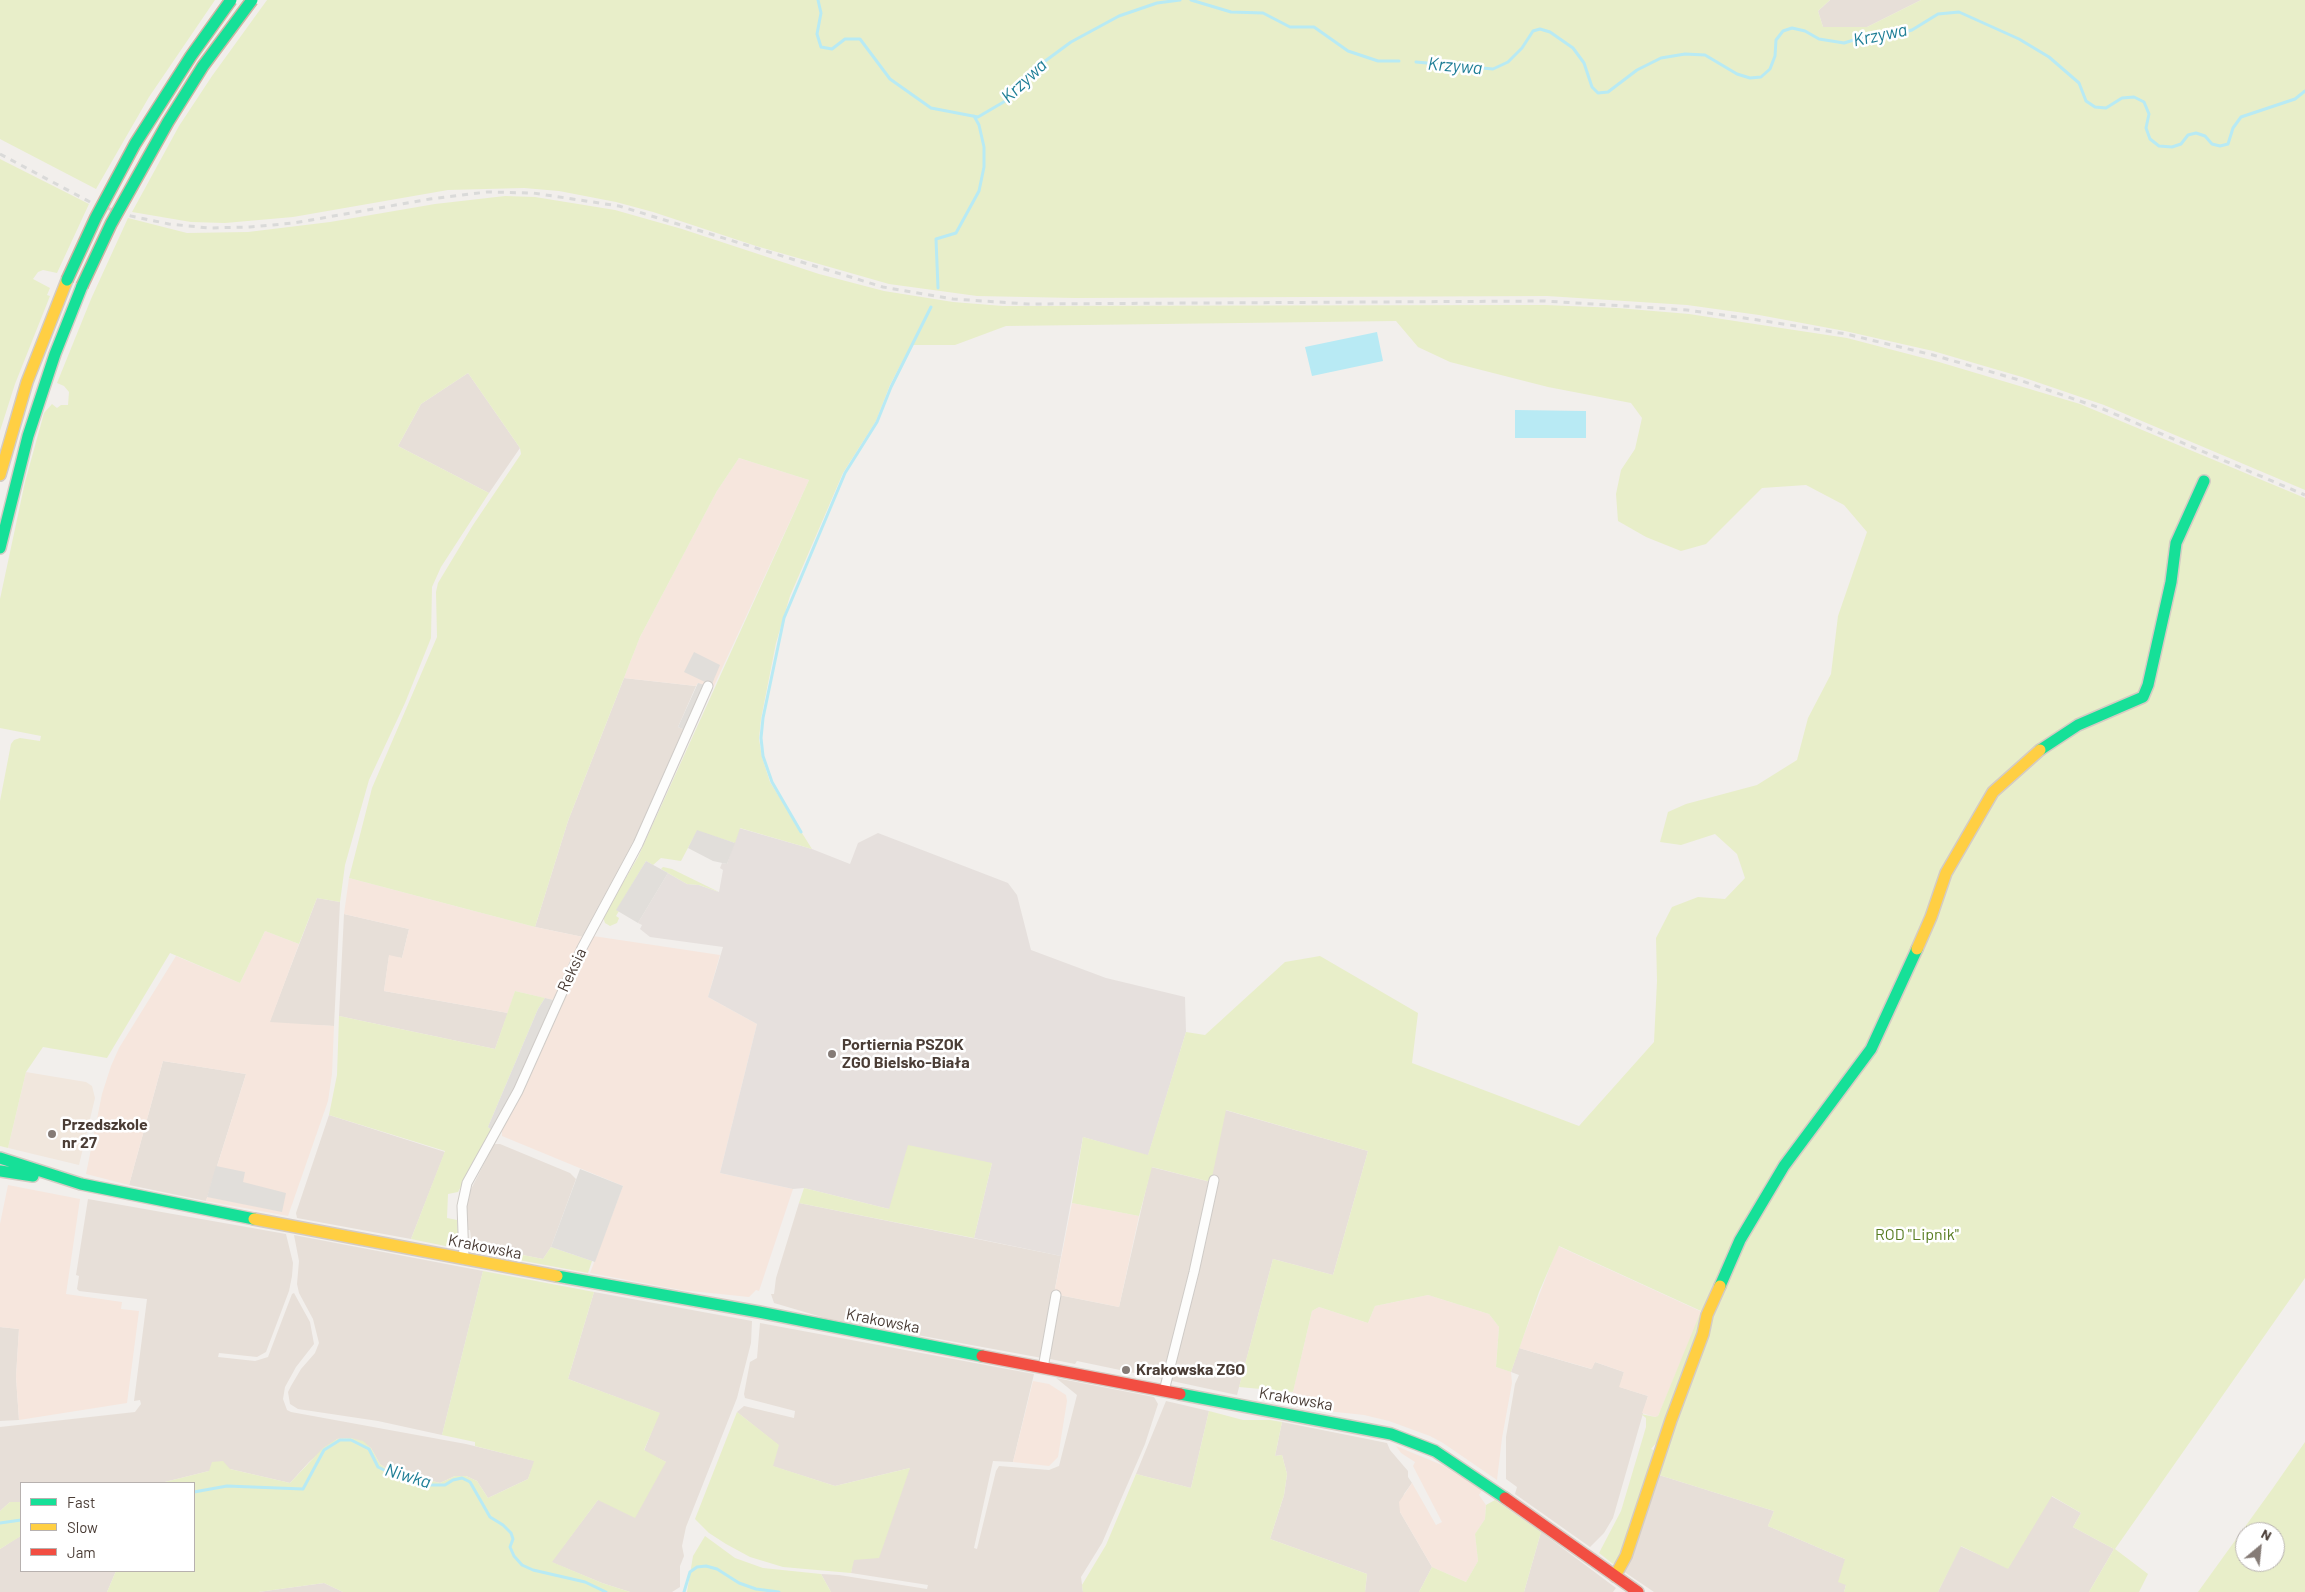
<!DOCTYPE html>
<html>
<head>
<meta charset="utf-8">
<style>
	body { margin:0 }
	#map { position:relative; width:2305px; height:1592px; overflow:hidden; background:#f2efec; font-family:Barlow,sans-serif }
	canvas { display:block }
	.legend { position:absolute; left:20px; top:1482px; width:175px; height:90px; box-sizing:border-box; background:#fff; border:1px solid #b7b1af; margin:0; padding:6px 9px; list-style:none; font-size:15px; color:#4a3d36 }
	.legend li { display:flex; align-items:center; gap:10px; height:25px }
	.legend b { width:25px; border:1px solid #b7b1af }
	.north { position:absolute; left:2235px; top:1522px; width:50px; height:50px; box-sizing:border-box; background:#fff; border:1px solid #b7b1af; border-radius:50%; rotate:28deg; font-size:14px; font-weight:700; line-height:20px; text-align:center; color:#4a3d36 }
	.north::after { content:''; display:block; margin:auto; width:18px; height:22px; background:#857b76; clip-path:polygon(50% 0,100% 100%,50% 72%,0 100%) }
</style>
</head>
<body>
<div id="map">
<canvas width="2305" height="1592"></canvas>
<ul class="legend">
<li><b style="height:6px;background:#16e098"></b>Fast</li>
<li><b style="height:6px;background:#ffcf43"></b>Slow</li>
<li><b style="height:6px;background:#f24e42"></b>Jam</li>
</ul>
<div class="north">N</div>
</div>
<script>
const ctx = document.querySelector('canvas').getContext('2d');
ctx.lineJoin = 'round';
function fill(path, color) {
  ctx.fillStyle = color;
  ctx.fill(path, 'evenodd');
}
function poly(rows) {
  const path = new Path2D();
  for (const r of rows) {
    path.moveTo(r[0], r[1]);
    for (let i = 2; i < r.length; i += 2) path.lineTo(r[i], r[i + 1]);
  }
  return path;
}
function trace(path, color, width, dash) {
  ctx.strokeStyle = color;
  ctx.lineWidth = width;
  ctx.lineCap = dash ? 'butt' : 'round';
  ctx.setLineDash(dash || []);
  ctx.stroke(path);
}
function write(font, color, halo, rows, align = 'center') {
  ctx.font = font + ' Barlow,sans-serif';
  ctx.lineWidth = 5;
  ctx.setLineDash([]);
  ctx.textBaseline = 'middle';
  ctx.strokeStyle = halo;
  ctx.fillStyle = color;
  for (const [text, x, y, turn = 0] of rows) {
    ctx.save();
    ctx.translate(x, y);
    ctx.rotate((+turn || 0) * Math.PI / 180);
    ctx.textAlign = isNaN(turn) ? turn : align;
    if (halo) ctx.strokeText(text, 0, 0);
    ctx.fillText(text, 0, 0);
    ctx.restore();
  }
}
fill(poly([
	[1830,0,1921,0,1867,27,1823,27,1818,11],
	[468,373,520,448,489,493,398,446,421,404],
	[624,678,696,686,678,727,685,730,635,843,583,937,535,927,568,821],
	[317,898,340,902,334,1026,269,1023],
	[344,914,409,929,402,958,389,956,384,991,508,1013,495,1049,339,1016],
	[163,1061,246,1074,206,1201,129,1185],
	[1225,1110,1368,1151,1333,1275,1273,1259,1237,1395,1172,1381,1170,1378,1217,1178,1211,1175],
	[329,1115,445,1152,411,1239,297,1218,296,1213],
	[494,1144,500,1144,570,1173,576,1179,551,1247,543,1259,472,1245,470,1230,467,1230,467,1197],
	[1151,1167,1211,1182,1192,1272,1163,1379,1077,1361,1075,1364,1050,1359,1059,1295,1119,1307],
	[88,1199,286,1234,293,1263,292,1276,289,1291,266,1352,257,1357,219,1353,218,1357,255,1361,268,1357,292,1294,294,1293,310,1322,314,1344,296,1367,285,1387,283,1399,287,1410,291,1412,466,1444,535,1461,528,1479,488,1498,477,1481,466,1476,455,1476,440,1483,388,1470,380,1464,371,1448,351,1438,337,1439,309,1462,290,1483,230,1469,209,1471,161,1483,21,1483,21,1502,10,1502,0,1511,0,1427,135,1412,141,1404,140,1400,134,1401,147,1299,79,1291,77,1289,79,1276,76,1275],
	[799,1203,1061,1256,1042,1358,825,1318,774,1303,771,1294,774,1294,776,1278],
	[294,1235,483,1271,442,1435,378,1421,298,1409,290,1404,288,1392,291,1386,301,1369,315,1353,319,1343,313,1319,299,1293,297,1284,299,1261],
	[594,1292,752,1321,751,1343,737,1398,686,1527,682,1546,684,1556,680,1566,680,1587,672,1592,630,1592,602,1583,551,1562,598,1500,666,1462,644,1451,659,1413,568,1379],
	[760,1323,1034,1374,1013,1462,993,1461,974,1548,977,1549,996,1471,999,1466,1049,1470,1059,1466,1077,1395,1056,1378,1154,1397,1158,1404,1145,1444,1102,1543,1081,1577,1083,1592,831,1592,821,1574,839,1575,927,1589,928,1585,851,1573,853,1560,910,1468,835,1486,772,1466,778,1445,737,1412,744,1406,794,1418,795,1411,745,1398,744,1394,750,1362,757,1358],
	[0,1327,19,1329,16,1377,19,1420,0,1421],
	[1519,1348,1591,1369,1595,1362,1624,1372,1620,1387,1648,1396,1613,1518,1604,1533,1590,1547,1515,1494,1517,1487,1506,1479,1506,1437,1515,1384,1519,1375,1511,1372],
	[1166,1401,1209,1411,1191,1488,1136,1474],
	[1282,1422,1387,1443,1390,1450,1408,1471,1408,1477,1412,1483,1404,1494,1400,1512,1432,1567,1419,1592,1365,1592,1367,1574,1270,1539,1284,1495,1287,1474,1282,1455,1275,1456],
	[1659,1475,1774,1511,1768,1526,1845,1559,1846,1585,1844,1592,1654,1592,1623,1571],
	[2051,1496,2081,1513,2073,1527,2114,1549,2089,1592,1938,1592,1960,1546,2008,1568],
	[1541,1532,1616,1588,1613,1592,1524,1592],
	[20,1536,21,1571,116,1571,107,1592,0,1592,0,1549],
	[324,1583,343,1592,258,1592]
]), '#e7dfd8');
fill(poly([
	[739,458,809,480,713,688,698,683,696,686,624,678,640,637,717,491],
	[349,878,535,927,583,937,553,1000,515,991,508,1013,384,991,389,955,402,958,409,929,344,914],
	[265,931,299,944,270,1022,334,1026,332,1074,328,1101,288,1216,206,1201,246,1074,163,1061,129,1185,86,1174,102,1094,111,1066,119,1048,176,956,240,983],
	[593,936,720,955,708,997,757,1024,720,1173,793,1189,759,1291,756,1290,749,1297,681,1290,590,1273,623,1186,502,1136,502,1130,523,1092],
	[8,1185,80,1199,66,1294,122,1302,121,1309,139,1311,127,1403,19,1420,16,1377,19,1329,0,1327,0,1224],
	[1072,1203,1139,1216,1119,1307,1054,1294],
	[1558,1246,1702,1312,1658,1416,1655,1417,1642,1413,1648,1396,1619,1387,1624,1372,1595,1362,1592,1369,1519,1348],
	[1428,1295,1489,1314,1499,1327,1496,1367,1511,1372,1512,1383,1502,1438,1497,1480,1443,1443,1430,1436,1389,1421,1364,1415,1299,1408,1293,1392,1312,1311,1319,1307,1368,1323,1375,1306],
	[1033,1381,1049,1384,1066,1395,1067,1401,1058,1457,1049,1466,1013,1462],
	[1396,1446,1442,1465,1482,1490,1479,1495,1486,1505,1485,1519,1475,1534,1478,1561,1466,1582,1432,1567,1400,1512,1399,1502,1412,1483,1436,1525,1442,1522,1413,1466,1415,1462,1401,1453]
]), '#f6e6dd');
fill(poly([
	[739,828,812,849,850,864,858,843,878,833,1008,883,1017,895,1031,950,1106,978,1185,997,1186,1032,1148,1156,1083,1137,1061,1256,974,1238,992,1163,889,1209,804,1188,793,1189,720,1173,757,1024,708,997,723,947,650,937,640,929,642,925,638,923,668,873,687,884,699,885,719,892,723,870,720,868,722,863,727,864]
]), '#e6e0dd');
fill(poly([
	[26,1072,86,1082,92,1086,95,1098,79,1165,8,1148]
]), '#f1e7dd');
fill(poly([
	[0,0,215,0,149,97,96,189,0,139],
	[267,0,1830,0,1818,11,1823,27,1867,27,1921,0,2305,0,2305,490,2104,405,2022,377,1933,351,1845,331,1759,315,1687,305,1547,296,1075,298,977,296,889,284,756,246,653,212,616,202,559,191,524,188,448,190,293,217,225,223,191,222,132,212,179,126,212,76],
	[0,159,89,204,57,273,43,270,38,272,33,279,50,288,47,295,50,296,15,384,0,431],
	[505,196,535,197,615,210,682,229,819,274,884,291,953,302,1003,306,1545,305,1618,308,1689,314,1847,338,1939,362,2080,404,2305,498,2305,1278,2115,1549,2148,1574,2139,1592,2089,1592,2114,1549,2073,1527,2081,1513,2052,1496,2008,1569,1961,1546,1938,1592,1844,1592,1846,1585,1838,1582,1845,1559,1768,1526,1774,1511,1659,1475,1675,1422,1651,1449,1658,1452,1617,1562,1613,1564,1599,1553,1621,1511,1646,1427,1646,1418,1641,1414,1655,1417,1658,1416,1701,1311,1559,1246,1539,1292,1511,1372,1496,1367,1499,1327,1489,1314,1428,1295,1375,1306,1368,1323,1319,1307,1312,1311,1293,1392,1239,1387,1273,1259,1333,1275,1368,1151,1226,1110,1211,1182,1152,1167,1139,1216,1072,1203,1083,1137,1148,1155,1186,1032,1205,1035,1285,962,1320,956,1418,1013,1412,1063,1579,1126,1654,1042,1657,981,1656,938,1672,907,1698,897,1725,899,1745,878,1737,854,1715,834,1681,845,1660,842,1668,812,1686,804,1757,785,1797,760,1808,718,1831,674,1838,616,1867,532,1844,505,1806,485,1762,488,1706,544,1681,551,1646,537,1618,521,1616,494,1621,470,1635,449,1642,418,1631,403,1548,387,1450,362,1418,347,1396,321,1006,326,955,345,911,345,890,385,876,421,843,473,790,596,776,643,761,719,759,739,762,757,770,782,812,849,740,828,735,843,697,831,681,861,661,858,653,865,646,861,617,910,619,911,616,916,619,918,617,923,610,926,605,923,603,917,638,857,809,480,739,458,717,491,640,637,568,821,535,927,349,878,372,788,437,637,436,592,438,583,473,525,521,454,520,448,468,373,421,404,398,446,489,493,441,567,432,587,431,638,405,703,369,780,345,865,340,902,317,898,299,944,265,931,240,983,170,953,107,1058,43,1047,26,1072,8,1148,0,1146,0,801,11,744,14,740,20,738,40,741,41,736,0,728,0,599,25,482,44,413,52,404,57,408,61,405,68,405,69,392,64,386,57,383,91,299,128,218,187,233,248,232,330,222,435,204],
	[663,867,672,869,719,892,699,885,687,884,661,869],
	[515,991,545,998,538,1009,488,1127,492,1130,458,1192,448,1194,447,1218,457,1220,458,1236,456,1237,455,1244,450,1247,411,1239,445,1151,329,1115,337,1075,339,1016,495,1049],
	[908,1145,992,1163,974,1238,799,1203,804,1188,889,1209],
	[472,1245,543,1259,551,1247,592,1261,588,1273,481,1253],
	[483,1271,594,1292,568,1379,660,1413,644,1450,666,1462,635,1518,598,1500,552,1562,602,1583,630,1592,343,1592,324,1583,258,1592,107,1592,116,1571,194,1571,194,1483,161,1483,209,1471,212,1462,223,1461,230,1469,290,1483,323,1448,337,1439,351,1438,363,1441,371,1448,380,1464,388,1470,440,1483,455,1476,466,1476,477,1481,488,1498,528,1479,534,1461,475,1446,475,1442,442,1435],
	[1209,1411,1243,1420,1270,1420,1282,1422,1275,1456,1282,1455,1287,1474,1284,1495,1270,1539,1367,1574,1365,1592,1083,1592,1082,1585,1106,1545,1136,1474,1191,1488],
	[737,1412,779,1445,773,1466,835,1486,910,1468,879,1558,854,1560,851,1573,783,1567,750,1557,726,1544,709,1533,695,1519],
	[2305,1442,2305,1592,2198,1592,2273,1488],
	[2245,1532,2275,1532,2275,1562,2245,1562],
	[1495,1500,1541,1532,1524,1592,1419,1592,1432,1567,1466,1582,1478,1561,1475,1534,1485,1519,1486,1505],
	[10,1502,21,1502,21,1536,0,1549,0,1511],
	[705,1536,735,1558,763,1568,821,1574,831,1592,687,1592,693,1556]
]), '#e8eec9');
fill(poly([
	[694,652,720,665,712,684,713,688,705,685,685,730,678,727,698,683,705,685,705,682,684,672],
	[697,830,735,843,727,864,713,861,688,848],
	[646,861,668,873,638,923,616,910],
	[545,998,553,1000,514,1090,492,1130,488,1127,538,1009],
	[216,1166,245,1172,243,1182,286,1193,282,1212,207,1197],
	[580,1169,623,1186,595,1262,551,1247]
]), '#e1deda');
fill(poly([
	[1377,332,1383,361,1312,376,1305,347],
	[1515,410,1586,411,1586,438,1515,438]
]), '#b8eaf4');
trace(poly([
	[818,0,821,13,817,34,821,47,832,49,845,39,860,39,890,79,931,108,978,117,1007,100,1033,70,1071,42,1119,16,1157,3,1180,0],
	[1191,0,1231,12,1263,13,1290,27,1314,27,1348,51,1378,61,1399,61],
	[1416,62,1493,69,1508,62,1522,48,1533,31,1540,29,1550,32,1573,48,1584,63,1592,87,1598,93,1608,92,1637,70,1661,58,1685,54,1705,55,1737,74,1750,78,1761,77,1770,69,1775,56,1776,40,1783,31,1792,28,1805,31,1819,39,1844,43,1867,36,1891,36,1912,30,1938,14,1959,12,2019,39,2049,57,2079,83,2086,101,2095,107,2106,108,2122,98,2134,97,2144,102,2149,114,2146,128,2150,139,2159,146,2172,147,2181,144,2188,135,2196,133,2205,136,2212,144,2220,146,2228,144,2233,128,2241,117,2295,99,2305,91],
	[938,288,936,239,956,233,979,191,984,167,984,147,979,125,974,116],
	[801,832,772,782,763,756,761,738,763,718,784,618,845,473,877,422,891,387,931,307],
	[194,1492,227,1486,303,1489,324,1450,340,1440,351,1440,369,1449,378,1467,386,1471,430,1485,445,1485,453,1480,462,1478,470,1482,490,1517,503,1525,511,1533,513,1539,510,1547,514,1556,522,1565,533,1570,585,1582,606,1592],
	[0,1523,21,1520],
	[684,1592,690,1572,697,1567,706,1566,717,1569,739,1583,756,1589,779,1592]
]), '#b8eaf4', 3);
const street = poly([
	[464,1259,462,1206,467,1183,518,1091,582,948,638,844,708,686],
	[1043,1368,1056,1295],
	[1164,1391,1194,1272,1214,1180]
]);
const fast = poly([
	[0,548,28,436,55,354,82,286],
	[2040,750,2078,725,2143,697,2148,685,2171,582,2176,543,2204,481],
	[0,1158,81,1184,254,1219],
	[0,1171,33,1176],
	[557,1276,759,1312,982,1356],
	[1720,1286,1740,1240,1784,1166,1871,1049,1917,949],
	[1180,1394,1391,1434,1435,1451,1505,1498]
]);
const slow = poly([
	[0,475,27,382,67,280],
	[1917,949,1931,917,1946,873,1993,792,2040,750],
	[254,1219,557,1276],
	[1615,1576,1626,1556,1671,1420,1703,1334,1707,1315,1720,1286]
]);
const jam = poly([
	[982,1356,1180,1394],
	[1505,1498,1638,1592]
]);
trace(street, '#cfcbc7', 11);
trace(fast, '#d4cbc3', 14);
trace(slow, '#d4cbc3', 14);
trace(jam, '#d4cbc3', 14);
trace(street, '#fdfdfc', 9);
trace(fast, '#16e098', 11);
trace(slow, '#ffcf43', 11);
trace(jam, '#f24e42', 11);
trace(poly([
	[0,154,92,203,131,216,169,224,209,228,250,227,294,223,430,199,487,192,533,193,619,206,883,287,953,299,1028,304,1545,301,1687,310,1758,320,1846,334,1933,355,2019,380,2103,409,2305,495]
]), '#dadad9', 3, [6, 6]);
const fastBridge = poly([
	[67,280,96,217,135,144,191,56,231,0],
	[82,286,111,224,168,122,203,66,252,0]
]);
trace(fastBridge, '#cdb5a4', 14, []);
trace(fastBridge, '#16e098', 11);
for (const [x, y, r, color] of [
	[832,1054,5,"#857b76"],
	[52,1134,5,"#857b76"],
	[1126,1370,5,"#857b76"]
]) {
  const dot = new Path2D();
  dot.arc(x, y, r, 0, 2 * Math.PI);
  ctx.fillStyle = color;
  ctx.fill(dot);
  trace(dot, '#fff', 2);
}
write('16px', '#4a3d36', '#fff', [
	["Reksia",572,970,-65],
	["Krakowska",485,1247,11],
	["Krakowska",883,1321,11],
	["Krakowska",1296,1399,10]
]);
write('bold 16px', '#4a3d36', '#fff', [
	["Portiernia PSZOK",842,1045],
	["ZGO Bielsko-Biała",842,1063],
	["Przedszkole",62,1125],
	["nr 27",62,1143],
	["Krakowska ZGO",1136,1370]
], 'left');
write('16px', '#587d21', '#fff', [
	["ROD \"Lipnik\"",1917,1235]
]);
write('italic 18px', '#1e7e96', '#fff', [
	["Krzywa",1880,35,-12],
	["Krzywa",1455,66,5],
	["Krzywa",1024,81,-43],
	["Niwka",408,1476,17]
]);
</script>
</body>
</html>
